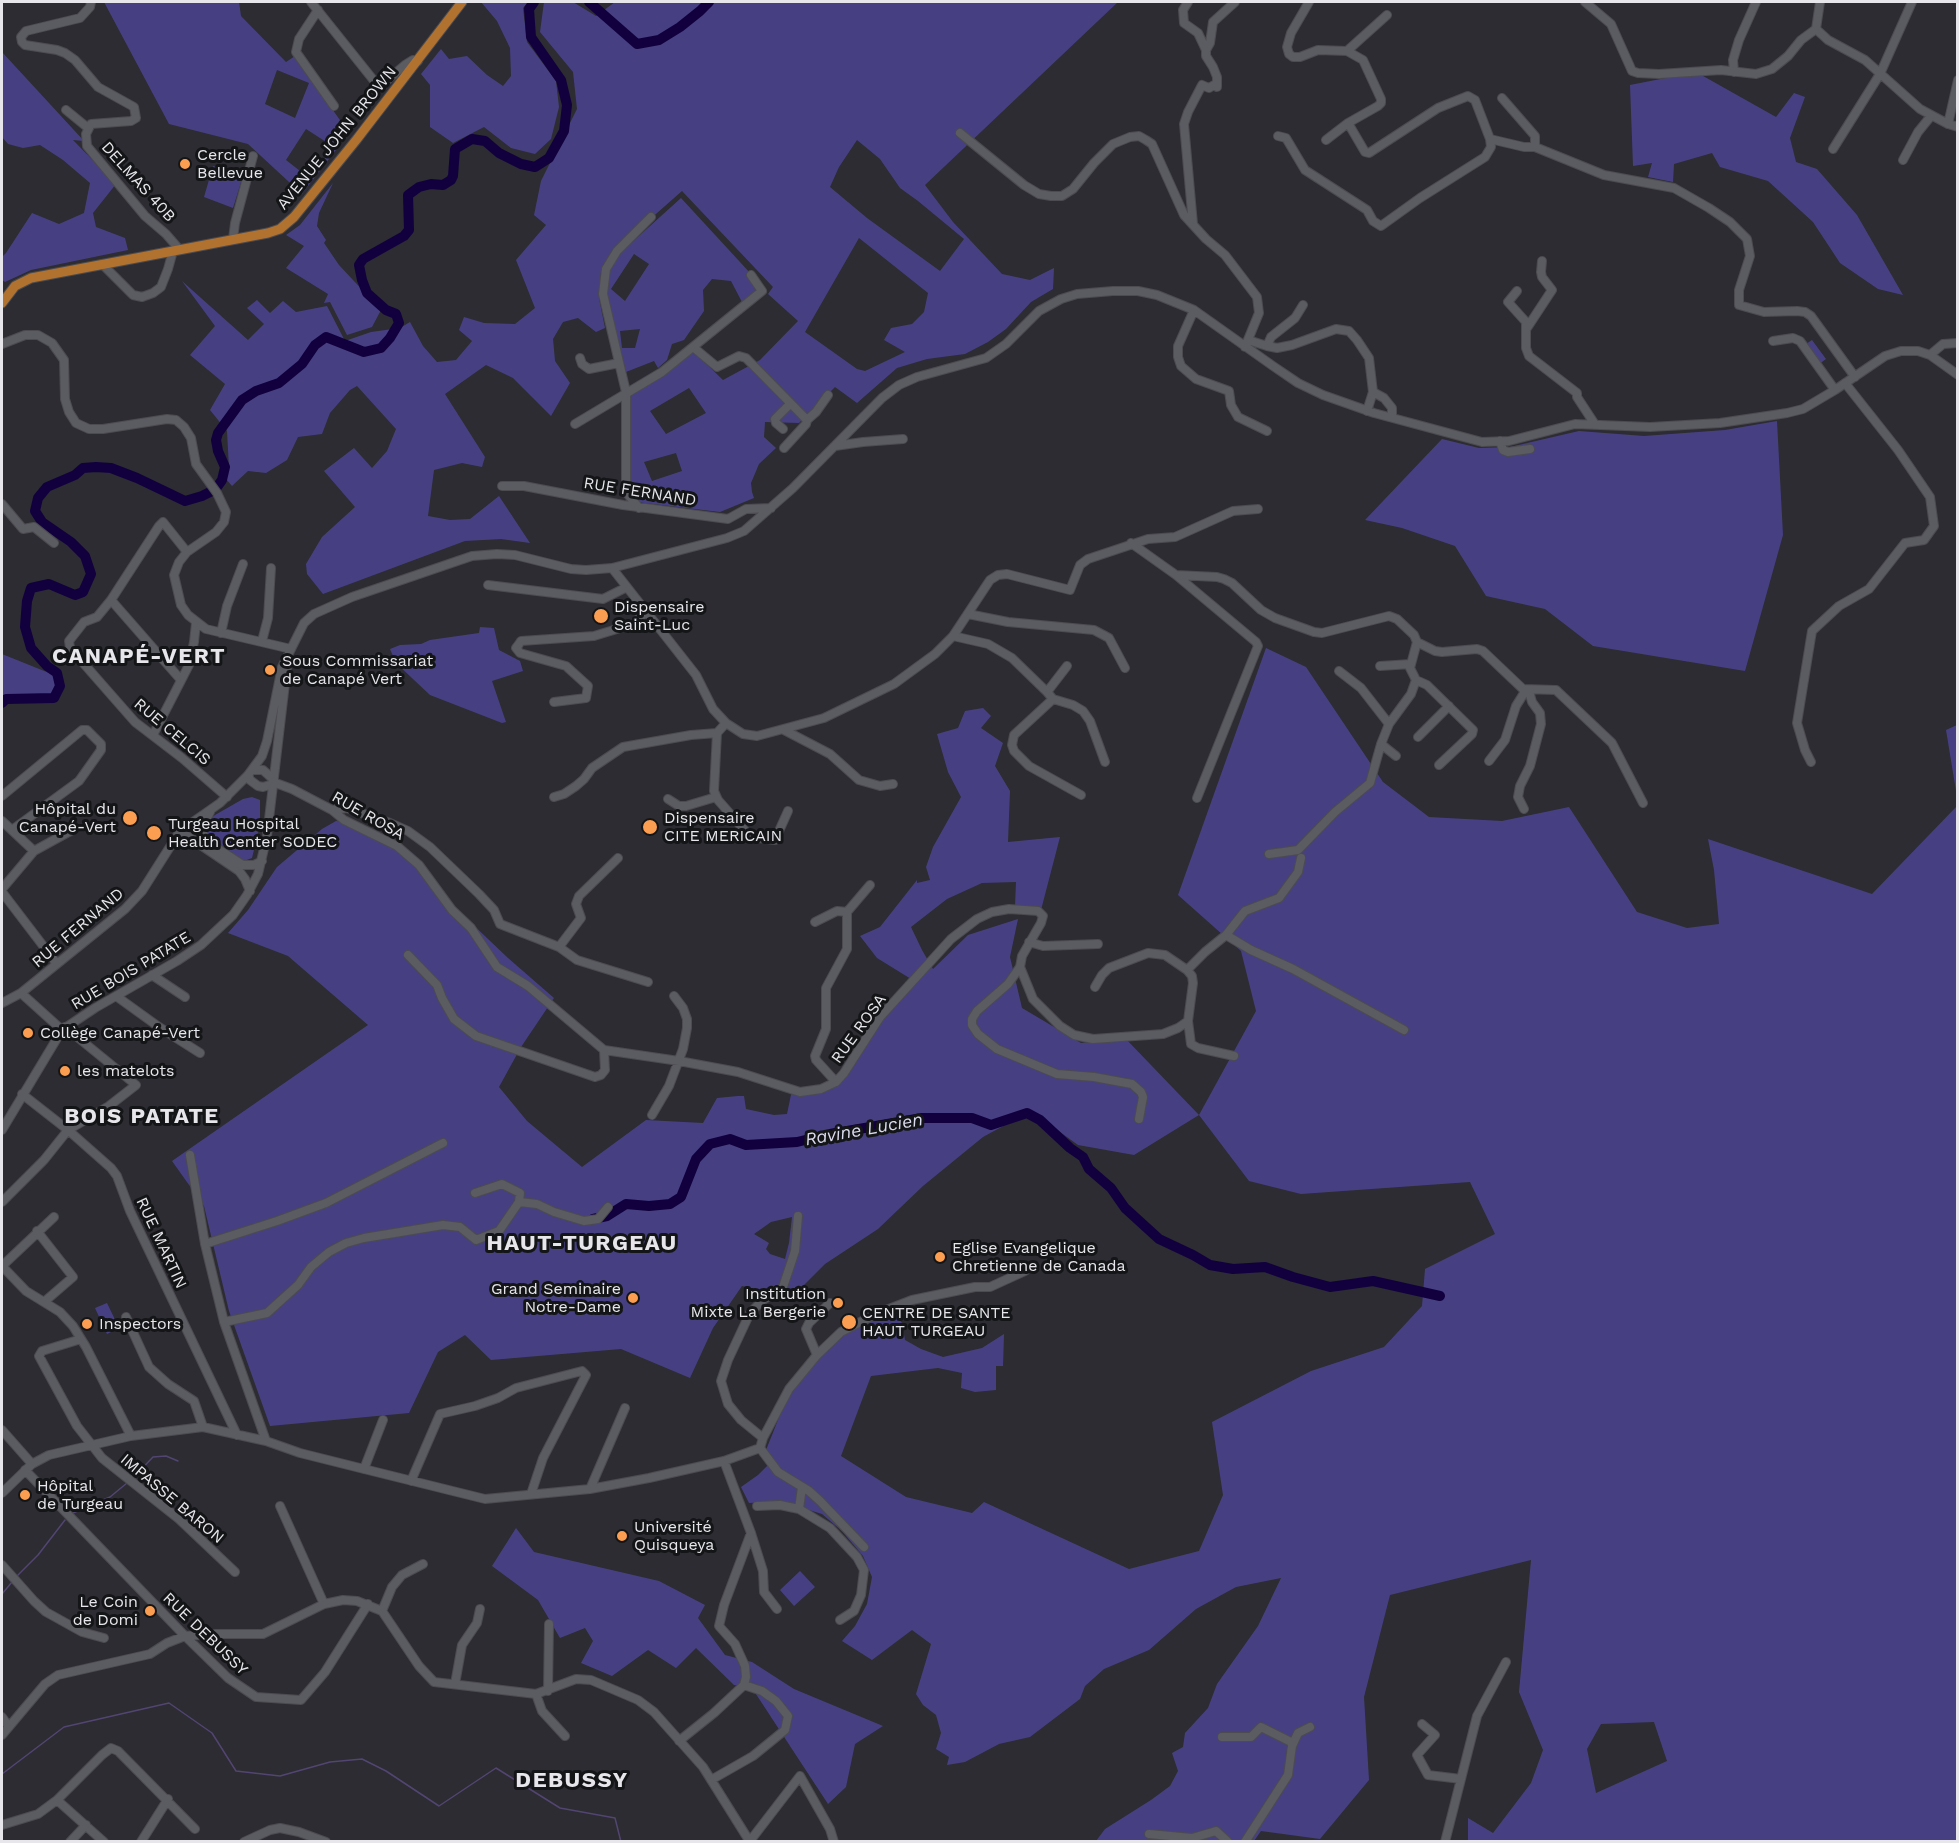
<!DOCTYPE html>
<html>
<head>
<meta charset="utf-8">
<style>
	body { margin:0 }
	#map { position:relative; width:1959px; height:1843px; overflow:hidden; background:#2c2c32; font-family:"Work Sans",sans-serif }
	canvas { display:block }
	.frame { position:absolute; inset:0; border:3px solid #e6e6eb; pointer-events:none }
</style>
</head>
<body>
<div id="map">
<canvas width="1959" height="1843"></canvas>
<div class="frame"></div>
</div>
<script>
const ctx = document.querySelector('canvas').getContext('2d');
ctx.lineJoin = 'round';
function fill(path, color) {
  ctx.fillStyle = color;
  ctx.fill(path, 'evenodd');
}
function poly(rows) {
  const path = new Path2D();
  for (const r of rows) {
    path.moveTo(r[0], r[1]);
    for (let i = 2; i < r.length; i += 2) path.lineTo(r[i], r[i + 1]);
  }
  return path;
}
function trace(path, color, width, dash) {
  ctx.strokeStyle = color;
  ctx.lineWidth = width;
  ctx.lineCap = dash ? 'butt' : 'round';
  ctx.setLineDash(dash || []);
  ctx.stroke(path);
}
function write(font, color, halo, rows, align = 'center') {
  ctx.font = font + ' "Work Sans",sans-serif';
  ctx.lineWidth = 6;
  ctx.setLineDash([]);
  ctx.textBaseline = 'middle';
  ctx.strokeStyle = halo;
  ctx.fillStyle = color;
  for (const [text, x, y, turn = 0] of rows) {
    ctx.save();
    ctx.translate(x, y);
    ctx.rotate((+turn || 0) * Math.PI / 180);
    ctx.textAlign = isNaN(turn) ? turn : align;
    if (halo) ctx.strokeText(text, 0, 0);
    ctx.fillText(text, 0, 0);
    ctx.restore();
  }
}
fill(poly([
	[104,2,239,2,241,16,286,62,295,56,349,133,302,194,248,144,169,124],
	[277,70,309,83,295,118,265,104],
	[306,129,334,147,309,178,286,160],
	[481,2,528,2,523,8,527,42,556,81,559,107,551,139,535,154,511,148,484,127,453,143,430,127,430,85,421,74,441,49,449,59,467,56,487,75,503,86,511,76,510,48,497,21],
	[544,2,573,2,596,16,615,2,1118,2,925,185,953,222,1002,274,1030,280,1054,268,1053,289,1031,302,1006,329,988,342,965,354,927,359,897,368,857,403,835,387,799,423,765,422,764,437,776,448,759,464,751,483,752,492,754,498,720,512,636,502,625,490,621,470,626,447,631,395,693,351,723,380,760,360,798,321,768,294,773,287,682,191,614,251,601,273,599,298,605,328,596,332,578,318,563,322,553,339,555,361,570,383,551,416,513,378,486,365,445,394,485,457,482,467,462,463,434,470,428,516,450,520,470,519,499,496,530,543,501,539,465,541,323,594,307,574,306,564,322,537,355,507,324,471,354,448,372,468,387,451,396,429,357,386,350,390,330,413,322,434,298,437,287,460,266,473,248,471,232,486,226,479,229,468,227,431,210,410,225,384,190,355,215,326,182,281,248,340,264,324,247,308,257,300,270,313,283,301,296,312,327,306,345,341,371,332,400,328,410,322,423,346,437,362,456,360,472,341,459,330,464,317,484,323,515,324,535,308,516,260,546,225,534,215,541,181,577,109,573,72,540,32],
	[857,140,880,159,900,188,918,201,964,239,940,271,867,218,830,187,839,167],
	[859,238,928,293,924,312,912,324,891,328,884,340,905,352,865,371,857,369,805,332],
	[689,388,706,413,666,434,650,411],
	[676,453,682,471,652,481,644,462],
	[2,52,84,141,73,140,116,184,93,213,96,227,125,238,128,250,31,270,5,282,2,280,2,257,6,253,32,213,59,224,84,213,90,183,63,160,40,145,23,148,8,144,2,137],
	[1696,72,1776,117,1794,93,1805,97,1790,138,1796,162,1817,169,1857,215,1903,295,1878,289,1840,263,1813,222,1768,181,1720,167,1712,153,1674,164,1673,182,1648,177,1652,163,1633,166,1630,85],
	[213,166,243,176,233,208,204,197],
	[333,183,319,213,317,226,326,240,324,243,339,265,381,310,372,327,347,335,330,302,324,303,328,294,286,268,304,246,286,235,300,225],
	[681,198,763,287,743,304,731,281,712,279,703,290,704,311,684,340,672,344,667,360,658,368,654,361,626,372,607,296,608,273,619,254],
	[634,254,649,264,625,301,611,289],
	[640,329,635,348,622,348,620,331],
	[1812,340,1826,359,1814,368,1800,348],
	[1777,421,1783,535,1745,671,1593,646,1545,609,1486,596,1455,546,1402,528,1365,520,1442,439,1479,448,1510,447,1579,431,1644,436,1725,430],
	[480,627,494,628,499,650,520,661,523,671,492,681,506,722,502,723,430,695,396,663,390,649,400,645,421,644,430,640,479,633],
	[1266,648,1306,667,1383,782,1429,817,1502,821,1569,807,1637,912,1687,928,1719,924,1714,870,1708,839,1872,894,1957,806,1957,1841,1468,1841,1468,1818,1493,1833,1531,1783,1543,1750,1519,1692,1531,1560,1390,1595,1364,1697,1369,1780,1320,1839,1261,1831,1254,1841,1096,1841,1105,1829,1151,1800,1170,1786,1178,1771,1172,1753,1183,1747,1185,1733,1208,1708,1217,1684,1258,1626,1281,1578,1236,1587,1196,1609,1149,1650,1104,1669,1085,1686,1080,1699,1030,1737,999,1744,965,1762,947,1765,949,1757,936,1749,941,1733,936,1715,923,1705,916,1694,931,1644,912,1630,872,1660,842,1641,855,1626,867,1604,872,1577,863,1556,842,1531,822,1514,780,1501,749,1503,741,1487,758,1475,773,1460,766,1450,786,1400,820,1352,849,1328,893,1310,902,1323,905,1340,921,1349,943,1357,982,1348,1004,1334,1003,1366,996,1366,996,1390,975,1392,961,1388,962,1373,938,1368,871,1376,841,1456,906,1497,972,1513,984,1502,1129,1569,1199,1551,1223,1495,1212,1422,1311,1371,1384,1347,1422,1306,1425,1269,1495,1234,1470,1182,1301,1194,1249,1181,1199,1115,1134,1155,1078,1145,1031,1111,983,1137,923,1186,878,1229,825,1264,793,1296,778,1295,742,1286,713,1328,690,1378,621,1349,491,1360,465,1335,438,1352,409,1413,270,1426,229,1311,204,1206,172,1161,368,1025,288,956,228,933,248,910,277,867,322,829,336,821,354,822,389,838,466,918,508,958,554,998,521,1047,499,1087,527,1121,582,1167,646,1120,703,1123,717,1098,738,1096,744,1096,746,1109,774,1115,787,1114,793,1085,801,1088,818,1088,839,1078,911,979,877,958,860,936,880,927,917,880,917,883,930,880,926,867,933,847,961,797,948,772,937,734,958,728,965,711,983,708,991,716,981,728,1003,743,995,766,1010,791,1008,842,1060,837,1041,910,1015,906,1016,882,982,883,947,899,911,927,922,950,933,969,968,935,1018,919,1010,957,1022,1008,1081,1043,1125,1038,1199,1115,1256,1011,1241,951,1178,895],
	[792,1217,789,1243,785,1259,770,1254,766,1249,769,1243,754,1234,771,1222],
	[1654,1722,1667,1761,1596,1793,1587,1749,1601,1724],
	[2,654,59,677,63,684,57,696,30,694,4,696,2,698],
	[1957,725,1957,797,1946,730],
	[252,797,260,800,260,825,252,858,244,861,210,837,206,831,206,826,208,820,215,815,243,799],
	[107,1303,119,1328,107,1334,95,1308],
	[516,1528,534,1552,659,1581,705,1605,698,1618,725,1655,752,1662,794,1689,883,1726,855,1744,846,1787,828,1804,752,1688,734,1685,696,1648,676,1668,648,1650,612,1676,581,1663,593,1641,585,1628,560,1638,538,1600,492,1566],
	[800,1571,815,1587,794,1606,780,1590]
]), '#464082');
trace(poly([
	[132,1479,153,1457,166,1456,178,1461],
	[73,1513,110,1497,127,1483],
	[17,1576,38,1555,65,1520],
	[2,1594,12,1582],
	[2,1774,64,1727,169,1703,212,1733,236,1771,280,1776,330,1762,362,1759,386,1771,439,1806,496,1768,560,1808,615,1818,621,1842]
]), '#524572', 1.5);
trace(poly([
	[589,2,637,44,659,40,680,27,700,11,709,2],
	[2,703,6,699,54,698,60,686,57,673,47,666,31,648,25,627,27,601,31,588,49,584,75,595,83,592,91,574,85,556,71,542,42,522,35,511,38,498,47,487,75,475,83,468,96,467,111,468,137,478,185,501,202,496,210,492,217,487,222,480,225,467,218,451,216,440,218,433,242,400,256,391,279,383,302,364,315,345,326,337,364,352,381,348,390,338,399,323,396,314,386,310,367,293,362,280,359,265,363,259,404,236,409,230,408,195,419,187,431,184,443,185,451,180,453,176,455,149,472,139,485,141,499,153,521,164,535,167,549,158,564,131,567,105,561,80,531,37,529,9,534,2],
	[593,1219,607,1216,626,1204,649,1206,670,1204,681,1197,696,1159,710,1144,730,1139,746,1145,797,1142,830,1134,922,1118,972,1118,991,1125,1027,1113,1040,1120,1070,1148,1083,1157,1089,1169,1111,1188,1125,1208,1159,1239,1193,1255,1210,1265,1233,1269,1265,1267,1293,1277,1330,1287,1373,1281,1440,1296]
]), '#12003e', 10);
const minor = poly([
	[91,2,90,7,80,18,26,31,21,37,22,42,25,45,57,50,65,53,75,60,98,87,134,107,136,118,131,121,91,124,86,134,87,146,145,216,166,234,179,249],
	[311,2,375,82,380,85,385,82,405,65,413,60,418,61],
	[1188,2,1183,10,1184,23,1198,33,1206,50,1206,56,1213,67,1217,77,1217,87,1214,85,1209,88,1202,85,1188,112,1184,124,1193,224],
	[1309,2,1291,33,1287,47,1289,54,1293,57,1300,57,1318,50,1347,51,1363,60,1381,99,1381,103,1378,106,1348,123,1365,152,1369,153,1438,108,1468,96,1475,100,1490,139,1524,147,1535,147,1604,175,1674,188,1709,208,1730,222,1747,239,1750,256,1739,290,1739,305,1764,312,1797,311,1805,312,1811,316,1855,377],
	[1585,2,1611,24,1632,71,1638,73,1659,74,1721,70,1756,74,1772,69,1788,56,1801,40,1816,29],
	[318,10,299,39,296,52,334,106],
	[1816,29,1828,40,1865,60,1920,109,1948,124,1958,127],
	[1816,29,1820,2],
	[1206,50,1210,43,1213,22,1235,2],
	[1347,51,1387,15],
	[1734,72,1733,60,1739,40,1756,2],
	[1502,98,1535,136,1535,147],
	[66,110,88,128],
	[1948,124,1958,80],
	[960,133,1024,185,1039,194,1051,196,1062,196,1073,189,1094,163,1113,144,1130,137,1139,136,1146,140,1152,144,1184,215,1206,239,1225,255,1257,297,1259,313,1245,347],
	[1278,136,1286,138,1305,170,1367,210,1373,221,1381,226,1420,198,1485,157,1491,147,1490,139],
	[1326,140,1348,123],
	[1833,149,1880,74,1912,2],
	[1903,160,1918,132,1931,116],
	[233,239,235,223,253,156],
	[102,264,133,295,142,297,153,293,161,287,168,269,173,251],
	[1517,291,1508,302,1526,322,1526,348,1529,356,1577,393,1577,397,1594,423],
	[1194,310,1178,346,1178,357,1181,366,1196,379,1229,391,1231,405,1238,417,1267,431],
	[1527,328,1552,290,1542,277,1541,272,1542,261],
	[1248,340,1267,346,1277,348,1292,345,1336,329,1349,331,1357,340,1369,358,1373,392,1384,398,1392,408,1392,417],
	[1773,341,1793,338,1800,341,1835,390],
	[2,344,25,335,38,335,52,343,64,360,65,399,69,412,76,423,89,429,103,429,167,419,176,420,184,427,191,438,196,464,217,493,226,512,224,522,216,532,187,552,179,562,174,575,181,605,188,615,206,629,291,649],
	[1267,346,1271,337,1295,318,1303,305],
	[693,347,717,367,739,356,746,358,807,420,806,424,784,448],
	[1930,355,1943,344,1958,343],
	[580,358,582,364,589,369,619,363],
	[1367,411,1373,392],
	[807,420,816,412,828,395],
	[575,424,662,372,762,291,751,275],
	[783,429,776,423,775,419,790,404],
	[1500,441,1503,450,1508,452,1530,449],
	[835,446,863,442,903,439],
	[502,486,524,486,623,505,728,519,746,509,771,508],
	[2,504,23,529,34,527,54,543],
	[639,508,626,492,626,392,603,294,606,269,617,251,651,217],
	[1131,543,1176,575,1217,577,1224,579,1232,583,1261,610,1275,618,1314,632,1322,633,1389,616,1397,619,1414,635,1417,642,1410,668,1416,680,1411,694,1389,724,1381,744,1396,756],
	[187,552,163,522,159,526,111,600,97,617,84,622,69,641,70,648,135,722,182,758,227,797],
	[612,568,696,675,713,709,726,723,743,734,757,736,824,718,894,684,935,654,953,636,990,580,998,575,1007,574,1070,590,1080,565,1088,559,1148,539,1175,537,1233,511,1258,509],
	[1176,575,1256,642,1258,646,1197,798],
	[488,585,603,599,627,587],
	[111,600,181,680],
	[968,614,1008,622,1094,630,1109,638,1125,668],
	[221,633,227,606,243,564],
	[953,636,988,644,1012,658,1047,692,1067,666],
	[262,641,268,618,271,568],
	[1417,642,1435,651,1442,652,1477,649,1483,651,1523,689,1556,690,1612,743,1643,803],
	[1380,666,1411,664],
	[1339,671,1361,688,1389,724],
	[1416,680,1427,685,1473,730,1472,734,1439,765],
	[1047,692,1053,699,1014,735,1012,745,1014,751,1029,766,1081,795],
	[1053,699,1073,705,1083,711,1090,721,1105,762],
	[554,702,586,698,588,686,566,666,520,653,516,648,519,644,521,641,594,636,633,624,647,611],
	[726,723,717,733,714,791,718,800,747,833,759,838,775,840,788,811],
	[784,730,830,754,859,780,880,786,893,784],
	[153,735,189,665,194,642,196,623],
	[1418,737,1449,706],
	[1489,761,1505,740,1516,706,1526,690],
	[1811,762,1805,750,1797,723,1812,631,1839,606,1869,589,1905,543,1924,540,1934,526,1930,497,1898,450,1845,383],
	[253,770,263,770,274,780],
	[248,775,250,780,258,786,263,787,273,784],
	[273,782,292,789,332,810,344,820,397,846,419,865,452,910,471,928,497,967,528,986,604,1050,679,1061,738,1072,800,1092,821,1089,836,1082,844,1073,880,1017,951,939,977,919,992,912,1009,909,1038,911,1043,916,1041,923,1022,956,1020,967,1033,999,1060,1026,1074,1035,1093,1039,1163,1034,1178,1028,1188,1021],
	[2,796,82,730,87,730,101,744,101,750,79,781,12,830],
	[554,797,564,794,576,786,584,779,592,768,623,747,691,735,717,733],
	[668,799,679,806,686,806,716,797],
	[1524,809,1518,797,1520,786,1530,766,1541,724,1540,713,1532,702,1529,691],
	[332,810,347,808,390,823,408,831,430,847,479,894,494,910,500,924,559,947,577,960,648,982],
	[210,812,203,825,203,837,206,841,243,865,254,865,262,861],
	[2,821,34,851],
	[180,831,239,871,245,879,250,891],
	[1269,854,1298,850,1335,812,1370,783,1381,744],
	[2,889,34,851,74,829],
	[2,892,57,964],
	[815,922,837,911,847,912],
	[1226,935,1251,950,1293,969,1404,1030],
	[1029,942,1043,946,1098,944],
	[559,947,581,918,576,904,579,896,618,858],
	[408,955,437,985,442,998,454,1019,476,1036,595,1077,601,1075,605,1070,604,1050],
	[1020,967,1008,984,977,1011,972,1019,972,1025,978,1034,997,1049,1057,1074,1094,1077,1132,1084,1141,1092,1143,1097,1139,1119],
	[1187,970,1205,952,1226,935,1245,911,1279,898,1298,872,1301,858],
	[152,975,185,997],
	[1095,987,1102,975,1109,968,1148,953,1165,955,1187,970,1192,976,1193,983,1188,1021,1191,1044,1198,1048,1234,1056],
	[21,993,62,1030],
	[116,996,159,1027,200,1053],
	[2,1003,21,993,125,909,142,891,180,831,220,803,248,775,262,756,267,741,282,667,304,623,314,614,352,597,472,556,497,554,515,555,571,569,586,570,612,568,727,538,744,531,793,488,882,398,899,385,917,377,986,358,1006,344,1039,311,1061,299,1077,294,1113,291,1138,291,1157,295,1194,310,1273,366,1298,383,1323,395,1374,413,1482,442,1509,441,1575,424,1650,427,1720,423,1787,413,1803,409,1835,390,1885,356,1901,351,1918,351,1930,355,1958,375],
	[836,1082,816,1060,815,1056,826,1029,826,988,847,949,847,912,870,885],
	[22,1094,68,1130,111,1168,117,1176,130,1211,237,1435],
	[652,1115,669,1086,683,1049,687,1028,687,1019,683,1008,674,996],
	[2,1130,62,1030,95,1008,177,961,201,945,233,915,247,895,258,874,267,836,288,658],
	[190,1155,205,1244,224,1322,266,1441],
	[2,1202,44,1160,68,1130,109,1106,136,1085,65,1027],
	[519,1202,537,1204,554,1212,584,1221,598,1219,608,1207],
	[37,1231,73,1277,44,1302],
	[205,1244,277,1221,326,1203,443,1143],
	[2,1266,26,1291,60,1312,73,1326,86,1347,131,1436],
	[2,1266,54,1217],
	[126,1317,149,1367,168,1384,194,1401,203,1427],
	[224,1322,267,1313,298,1285,311,1267,329,1252,346,1243,364,1238,443,1225,460,1227,476,1240,499,1231,519,1202,520,1193,502,1184,475,1193],
	[81,1339,42,1351,39,1356,77,1426,102,1458,179,1519,235,1572],
	[817,1355,806,1329,809,1323,830,1303],
	[2,1430,32,1464],
	[763,1438,741,1420,728,1404,721,1381,728,1360,750,1313,763,1300,783,1287,795,1251,798,1216],
	[760,1448,778,1472,809,1491,820,1501,864,1547],
	[724,1461,751,1533,763,1571,764,1592,777,1609],
	[364,1469,383,1420],
	[25,1470,185,1636,228,1678,256,1697,301,1700,325,1672,368,1604],
	[411,1481,440,1414,475,1406,498,1398,516,1388,582,1371,586,1375,543,1458,531,1494],
	[590,1489,625,1408],
	[2,1493,32,1464,49,1455,131,1436,203,1427,266,1441,300,1453,364,1469,485,1499,590,1489,649,1478,724,1461,760,1448,763,1438,789,1389,817,1355,841,1332,876,1314,912,1300,975,1287,990,1287,1025,1271],
	[280,1506,324,1604],
	[757,1506,780,1505,799,1509,830,1528,857,1557,864,1570,861,1595,854,1611,840,1620],
	[799,1509,802,1487],
	[2,1565,34,1601,46,1612,82,1632,104,1638],
	[382,1611,392,1587,402,1575,423,1564],
	[455,1684,462,1645,477,1623,480,1609],
	[548,1691,549,1624],
	[536,1694,542,1711,565,1736],
	[2,1717,9,1727],
	[1422,1724,1435,1735,1417,1755,1428,1775,1461,1779],
	[2,1735,45,1684,58,1675,150,1654,167,1643,185,1636,216,1634,263,1634,324,1604,343,1600,357,1601,382,1611,419,1666,434,1682,536,1694,576,1679,591,1680,638,1700,654,1712,703,1767,750,1842],
	[1222,1737,1251,1737,1261,1727,1293,1743],
	[679,1741,714,1713,744,1685,746,1677,745,1666,735,1644,719,1626,724,1605,751,1533],
	[711,1780,753,1756,785,1730,788,1716,776,1701,762,1691,744,1685],
	[57,1800,104,1842],
	[2,1825,38,1814,57,1800,102,1755,111,1748,118,1751,195,1829],
	[1149,1834,1192,1838,1216,1831,1228,1842],
	[750,1841,800,1776,830,1829,834,1842],
	[70,1842,86,1825],
	[141,1842,168,1799],
	[244,1842,270,1830,280,1828,299,1832,326,1842],
	[1245,1842,1288,1775,1292,1746,1298,1733,1310,1727],
	[1445,1842,1477,1716,1506,1662]
]);
const major = poly([
	[2,303,15,286,31,278,268,233,280,229,294,217,357,139,462,2]
]);
trace(minor, '#4b4b50', 10);
trace(major, '#4b4b50', 11);
trace(minor, '#5b5b62', 8);
trace(major, '#b17230', 9);
for (const [x, y, r, color] of [
	[185,164,6,"#fb9e51"],
	[601,616,8,"#fb9e51"],
	[270,670,6,"#fb9e51"],
	[130,818,8,"#fb9e51"],
	[650,827,8,"#fb9e51"],
	[154,833,8,"#fb9e51"],
	[28,1033,6,"#fb9e51"],
	[65,1071,6,"#fb9e51"],
	[940,1257,6,"#fb9e51"],
	[633,1298,6,"#fb9e51"],
	[838,1303,6,"#fb9e51"],
	[849,1322,8,"#fb9e51"],
	[87,1324,6,"#fb9e51"],
	[25,1495,6,"#fb9e51"],
	[622,1536,6,"#fb9e51"],
	[150,1611,6,"#fb9e51"]
]) {
  const dot = new Path2D();
  dot.arc(x, y, r, 0, 2 * Math.PI);
  ctx.fillStyle = color;
  ctx.fill(dot);
  trace(dot, '#141517', 2);
}
write('16px', '#e6e6eb', '#141517', [
	["AVENUE JOHN BROWN",337,138,-51],
	["DELMAS 40B",138,182,48],
	["RUE FERNAND",640,492,9],
	["RUE CELCIS",172,732,40],
	["RUE ROSA",368,816,30],
	["RUE FERNAND",78,928,-40],
	["RUE BOIS PATATE",131,971,-31],
	["RUE ROSA",859,1029,-54],
	["RUE MARTIN",161,1243,65],
	["IMPASSE BARON",172,1499,40],
	["RUE DEBUSSY",205,1634,44]
]);
write('16px', '#e6e6eb', '#141517', [
	["Cercle",197,155],
	["Bellevue",197,173],
	["Dispensaire",614,607],
	["Saint-Luc",614,625],
	["Sous Commissariat",282,661],
	["de Canapé Vert",282,679],
	["Hôpital du",116,809,"right"],
	["Canapé-Vert",116,827,"right"],
	["Dispensaire",664,818],
	["CITE MERICAIN",664,836],
	["Turgeau Hospital",168,824],
	["Health Center SODEC",168,842],
	["Collège Canapé-Vert",40,1033],
	["les matelots",77,1071],
	["Eglise Evangelique",952,1248],
	["Chretienne de Canada",952,1266],
	["Grand Seminaire",621,1289,"right"],
	["Notre-Dame",621,1307,"right"],
	["Institution",826,1294,"right"],
	["Mixte La Bergerie",826,1312,"right"],
	["CENTRE DE SANTE",862,1313],
	["HAUT TURGEAU",862,1331],
	["Inspectors",99,1324],
	["Hôpital",37,1486],
	["de Turgeau",37,1504],
	["Université",634,1527],
	["Quisqueya",634,1545],
	["Le Coin",138,1602,"right"],
	["de Domi",138,1620,"right"]
], 'left');
write('italic 18px', '#dcdcf0', '#141517', [
	["Ravine Lucien",864,1130,-10]
]);
ctx.letterSpacing = '1.5px';
write('bold 22px', '#e6e6eb', '#141517', [
	["CANAPÉ-VERT",139,657],
	["BOIS PATATE",142,1117],
	["HAUT-TURGEAU",582,1244],
	["DEBUSSY",572,1781]
]);
ctx.letterSpacing = '0px';
</script>
</body>
</html>
